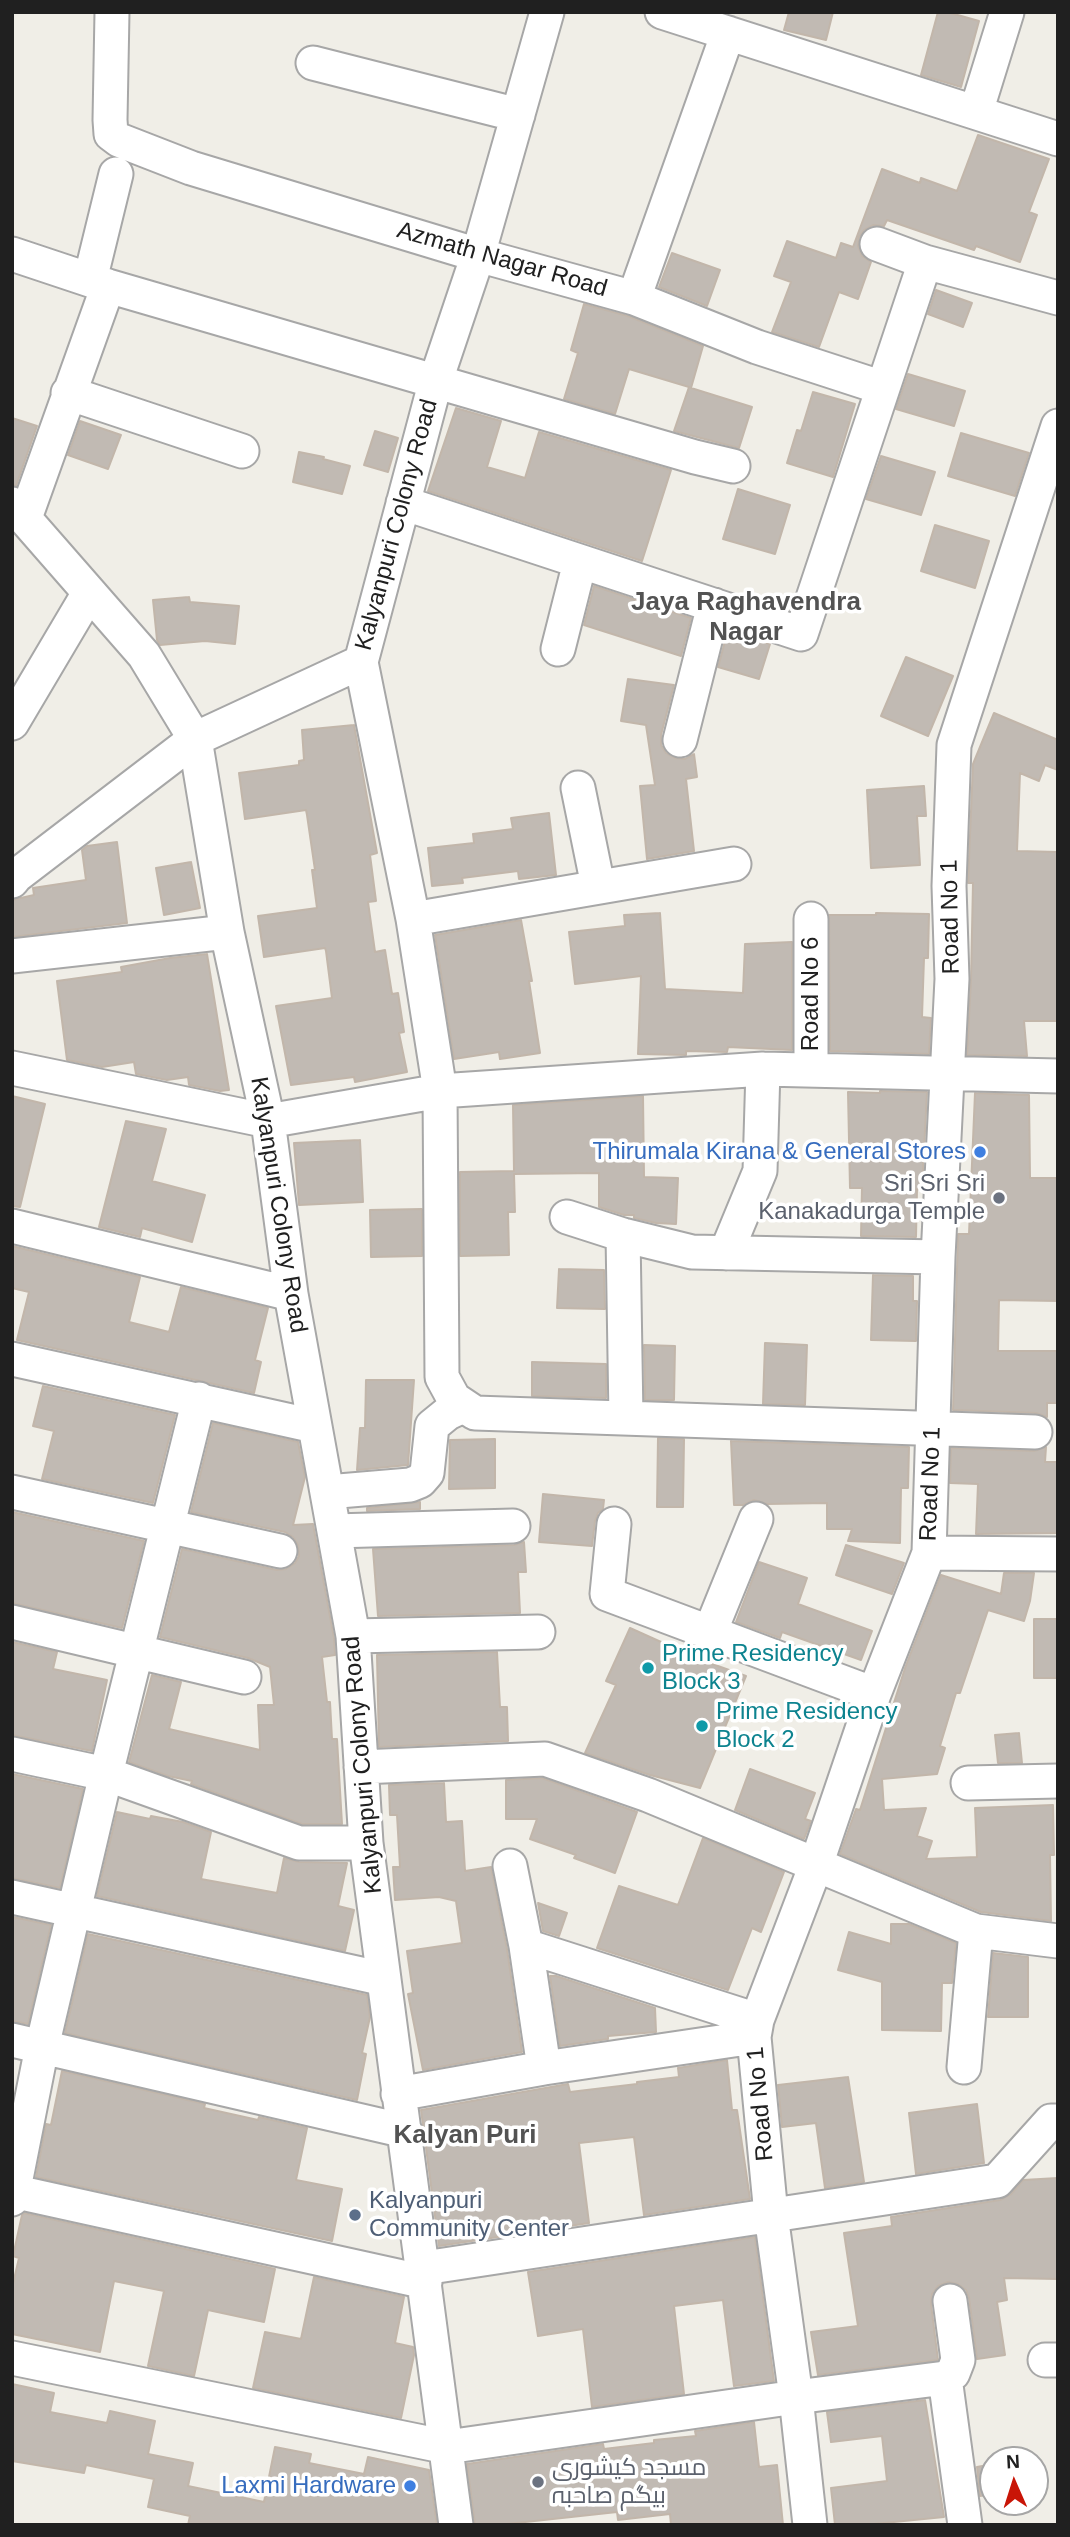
<!DOCTYPE html>
<html>
<head>
<meta charset="utf-8">
<style>
	body { margin:0 }
	#map { position:relative; width:1070px; height:2537px; overflow:hidden; background:#f0eee7; font-family:Arial,sans-serif }
	canvas { display:block }
	.frame { position:absolute; inset:0; border:14px solid #202020; pointer-events:none }
	.north { position:absolute; left:979px; top:2446px; width:70px; height:70px; box-sizing:border-box; background:#fff; border:2px solid #a6a6a6; border-radius:50%; rotate:357deg; font-size:19px; font-weight:700; line-height:28px; text-align:center; color:#202020 }
	.north::after { content:''; display:block; margin:auto; width:24px; height:32px; background:#c91507; clip-path:polygon(50% 0,100% 100%,50% 72%,0 100%) }
</style>
</head>
<body>
<div id="map">
<canvas width="1070" height="2537"></canvas>
<div class="frame"></div>
<div class="north">N</div>
</div>
<script>
const ctx = document.querySelector('canvas').getContext('2d');
ctx.lineJoin = 'round';
function fill(path, color) {
  ctx.fillStyle = color;
  ctx.fill(path, 'evenodd');
}
function poly(rows) {
  const path = new Path2D();
  for (const r of rows) {
    path.moveTo(r[0], r[1]);
    for (let i = 2; i < r.length; i += 2) path.lineTo(r[i], r[i + 1]);
  }
  return path;
}
function trace(path, color, width, dash) {
  ctx.strokeStyle = color;
  ctx.lineWidth = width;
  ctx.lineCap = dash ? 'butt' : 'round';
  ctx.setLineDash(dash || []);
  ctx.stroke(path);
}
function write(font, color, halo, rows, align = 'center') {
  ctx.font = font + ' Arial,Cairo,sans-serif';
  ctx.lineWidth = 7;
  ctx.setLineDash([]);
  ctx.textBaseline = 'middle';
  ctx.strokeStyle = halo;
  ctx.fillStyle = color;
  for (const [text, x, y, turn = 0] of rows) {
    ctx.save();
    ctx.translate(x, y);
    ctx.rotate((+turn || 0) * Math.PI / 180);
    ctx.textAlign = isNaN(turn) ? turn : align;
    if (halo) ctx.strokeText(text, 0, 0);
    ctx.fillText(text, 0, 0);
    ctx.restore();
  }
}
const building = poly([
	[789,12,833,12,826,40,784,30,789,12],
	[938,12,947,12,979,21,961,87,921,75,938,12],
	[978,135,1049,159,1029,212,1037,215,1020,262,976,246,974,250,887,220,884,226,873,225,864,230,859,237,858,246,862,256,871,262,858,299,839,292,819,347,772,332,791,282,774,276,787,241,836,258,841,243,853,247,882,169,920,183,921,178,957,191,978,135],
	[672,253,720,270,707,306,659,287,672,253],
	[936,290,972,303,963,327,928,314,936,290],
	[584,304,628,316,703,346,691,388,752,407,739,448,674,431,689,387,629,369,615,414,564,399,578,353,571,350,584,304],
	[908,374,965,391,954,426,896,409,908,374],
	[813,392,855,404,833,477,787,463,797,430,801,431,813,392],
	[456,408,501,421,487,467,525,478,539,432,671,470,642,561,428,491,456,408],
	[12,418,37,426,16,486,12,485,12,418],
	[80,421,121,435,108,469,68,455,80,421],
	[375,431,398,438,388,472,364,465,375,431],
	[961,433,1029,453,1015,496,948,476,961,433],
	[299,452,324,457,323,459,350,466,342,494,293,482,299,452],
	[881,456,935,472,921,515,866,499,881,456],
	[738,489,790,505,775,554,723,539,738,489],
	[935,525,989,541,975,588,921,571,935,525],
	[594,586,691,618,681,656,584,625,594,586],
	[189,597,190,602,239,606,235,644,205,641,160,645,157,640,153,600,189,597],
	[728,630,770,644,759,679,718,667,728,630],
	[906,657,953,676,928,736,881,716,906,657],
	[628,679,674,685,661,735,661,745,666,753,675,758,685,759,694,754,697,777,686,779,694,851,647,859,640,786,655,785,646,725,621,721,628,679],
	[994,713,1058,740,1058,770,1045,765,1039,781,1020,773,1017,851,1058,852,1058,1021,1024,1021,1027,1056,967,1055,971,980,973,883,968,883,973,764,994,713],
	[354,725,377,853,370,855,376,901,368,902,375,952,385,950,392,994,398,993,404,1032,399,1033,407,1072,355,1082,354,1077,291,1085,276,1006,332,998,326,951,325,948,264,957,258,916,317,908,312,870,315,870,307,815,306,810,245,819,239,773,299,765,299,761,304,760,302,730,354,725],
	[924,786,926,816,917,816,920,865,871,868,867,790,924,786],
	[549,813,556,875,519,879,518,871,462,878,463,883,432,886,428,848,474,843,473,834,513,829,511,818,549,813],
	[117,842,127,923,12,937,12,900,34,895,33,888,86,880,82,850,87,846,117,842],
	[191,862,200,908,164,915,156,868,191,862],
	[660,913,665,989,743,993,745,944,792,942,792,1050,728,1047,727,1052,686,1051,686,1055,638,1054,641,976,575,984,569,932,625,926,624,915,660,913],
	[876,913,929,914,928,958,924,958,922,1017,931,1018,929,1054,830,1051,829,915,876,915,876,913],
	[521,920,532,981,529,981,540,1053,500,1059,499,1052,454,1059,435,935,521,920],
	[207,954,229,1090,220,1091,189,1085,188,1077,167,1080,136,1074,134,1062,102,1067,67,1060,57,981,122,972,121,967,170,958,207,954],
	[880,1091,927,1092,922,1190,917,1189,916,1237,861,1236,862,1188,850,1188,848,1092,880,1093,880,1091],
	[975,1093,1029,1095,1030,1178,1058,1178,1058,1301,999,1300,998,1351,1058,1351,1058,1403,1047,1403,1047,1417,1036,1413,953,1410,958,1234,969,1234,975,1093],
	[12,1096,45,1104,20,1207,12,1206,12,1096],
	[643,1096,644,1177,678,1178,676,1224,656,1223,634,1218,634,1215,624,1215,599,1207,599,1173,514,1174,515,1212,508,1212,509,1255,460,1256,460,1172,514,1171,513,1105,643,1096],
	[126,1121,166,1129,152,1181,205,1195,192,1242,142,1228,140,1237,99,1227,126,1121],
	[360,1140,363,1202,299,1205,294,1143,360,1140],
	[422,1209,422,1256,371,1257,370,1210,422,1209],
	[12,1246,140,1277,129,1322,169,1332,181,1287,268,1308,255,1360,261,1362,254,1393,17,1340,29,1292,12,1288,12,1246],
	[559,1269,604,1270,605,1309,557,1308,559,1269],
	[873,1275,913,1276,913,1301,917,1301,916,1341,871,1340,873,1275],
	[765,1343,807,1345,805,1405,763,1404,765,1343],
	[644,1345,675,1346,674,1400,645,1400,644,1345],
	[532,1362,606,1364,606,1398,532,1396,532,1362],
	[366,1380,414,1380,408,1465,357,1470,360,1428,365,1428,366,1380],
	[43,1386,175,1415,153,1503,42,1479,54,1431,33,1426,43,1386],
	[213,1423,298,1442,305,1477,293,1525,313,1524,334,1638,335,1655,322,1657,327,1702,330,1702,332,1739,337,1739,342,1824,302,1824,191,1784,192,1781,168,1776,129,1762,152,1675,181,1682,169,1729,260,1750,258,1705,274,1705,270,1667,248,1658,160,1637,182,1549,277,1570,286,1569,295,1563,299,1556,298,1545,293,1537,285,1532,191,1512,213,1423],
	[658,1438,684,1439,683,1507,657,1507,658,1438],
	[495,1439,495,1488,449,1489,450,1440,495,1439],
	[731,1441,909,1447,908,1488,901,1488,900,1543,848,1541,852,1529,827,1529,827,1503,767,1504,754,1500,743,1505,734,1505,731,1441],
	[1046,1447,1045,1462,1058,1462,1058,1533,976,1534,978,1484,950,1483,951,1448,1034,1451,1046,1447],
	[543,1494,604,1500,603,1509,598,1513,595,1521,592,1546,539,1542,543,1494],
	[420,1502,420,1509,367,1511,367,1508,420,1502],
	[12,1512,144,1541,122,1628,12,1603,12,1512],
	[524,1542,526,1572,518,1572,520,1613,378,1616,373,1549,514,1545,524,1542],
	[846,1545,904,1563,892,1594,836,1575,846,1545],
	[759,1562,807,1578,798,1604,872,1631,861,1660,782,1632,780,1638,736,1622,759,1562],
	[1004,1573,1034,1573,1030,1601,1024,1621,988,1610,960,1693,956,1693,940,1746,945,1748,937,1774,882,1779,884,1810,926,1808,917,1836,932,1841,926,1859,977,1857,975,1808,1053,1805,1054,1855,1050,1855,1051,1921,981,1912,840,1854,856,1809,860,1810,905,1668,941,1575,1001,1594,1004,1573],
	[1034,1619,1058,1619,1058,1678,1034,1678,1034,1619],
	[630,1628,701,1660,746,1676,700,1788,650,1775,585,1753,616,1685,606,1681,630,1628],
	[12,1642,57,1652,53,1669,107,1680,92,1751,12,1735,12,1642],
	[497,1652,500,1707,507,1707,508,1741,379,1747,377,1655,497,1652],
	[1019,1733,1022,1763,998,1763,995,1735,1019,1733],
	[750,1769,815,1793,805,1819,811,1821,804,1839,735,1810,750,1769],
	[12,1774,83,1789,60,1888,12,1878,12,1774],
	[542,1778,637,1812,615,1873,574,1858,576,1855,530,1839,537,1819,506,1819,506,1780,542,1778],
	[444,1783,446,1822,462,1821,465,1871,491,1867,507,1949,522,2052,423,2070,408,1994,413,1993,407,1951,462,1943,456,1901,439,1897,395,1900,393,1867,400,1867,397,1815,390,1815,389,1785,444,1783],
	[117,1812,150,1819,151,1816,183,1822,211,1832,201,1879,277,1893,284,1858,299,1862,347,1863,338,1906,354,1910,345,1951,97,1896,117,1812],
	[703,1838,784,1872,761,1932,752,1928,728,1990,597,1948,619,1886,678,1905,703,1838],
	[538,1903,567,1913,559,1936,543,1931,538,1903],
	[13,1917,51,1925,28,2024,12,2021,13,1917],
	[891,1924,909,1924,956,1943,952,1983,942,1983,941,2031,882,2030,882,1982,838,1970,849,1932,891,1944,891,1924],
	[88,1934,367,1995,370,2017,362,2053,366,2054,357,2100,65,2033,88,1934],
	[993,1953,1028,1957,1028,2017,988,2017,993,1953],
	[550,1976,556,1976,655,2008,656,2032,608,2036,608,2039,560,2046,550,1976],
	[727,2060,732,2110,737,2110,750,2199,644,2215,634,2137,579,2143,589,2223,439,2246,421,2110,568,2084,570,2092,637,2084,637,2082,679,2077,678,2068,727,2060],
	[62,2071,205,2104,204,2108,258,2120,259,2117,307,2128,296,2180,342,2189,332,2241,36,2177,46,2124,51,2125,62,2071],
	[848,2077,864,2182,825,2188,816,2123,782,2127,778,2085,848,2077],
	[977,2104,984,2163,916,2174,909,2113,977,2104],
	[1058,2178,1058,2279,1004,2278,1007,2300,997,2302,1005,2355,977,2359,969,2298,966,2290,958,2284,948,2282,938,2286,932,2294,931,2304,938,2360,818,2375,811,2332,858,2326,844,2233,892,2226,891,2217,1000,2200,1011,2194,1023,2180,1058,2178],
	[24,2213,275,2269,264,2322,208,2310,194,2376,148,2366,164,2291,114,2281,100,2352,12,2334,12,2288,19,2258,13,2256,22,2215,24,2213],
	[755,2237,774,2381,734,2386,723,2300,674,2306,684,2394,592,2407,583,2329,538,2336,528,2272,755,2237],
	[314,2277,404,2297,395,2343,413,2347,414,2355,401,2418,253,2388,265,2332,301,2339,314,2277],
	[12,2384,54,2393,50,2412,107,2423,110,2411,155,2421,148,2454,193,2463,188,2486,264,2502,275,2447,311,2454,309,2463,364,2474,368,2457,429,2470,437,2525,188,2525,190,2516,148,2507,154,2479,86,2465,84,2473,12,2461,12,2384],
	[925,2400,944,2517,864,2525,835,2525,831,2488,887,2481,882,2436,831,2442,827,2412,925,2400],
	[754,2422,759,2467,777,2465,783,2525,671,2525,670,2514,618,2520,617,2512,498,2525,475,2525,467,2464,603,2444,604,2449,654,2443,654,2440,696,2436,695,2431,754,2422],
	[993,2464,993,2494,980,2496,977,2467,993,2464]
]);
fill(building, '#c1bab3');
trace(building, '#c2b6aa', 2);
const minor = poly([
	[112,12,110,120,111,134,119,140,191,168,478,255,634,298,757,347,883,388],
	[547,12,478,255,436,380,361,662,413,919,440,1091,442,1377,454,1399,475,1413,1035,1432],
	[662,12,1058,139],
	[313,63,518,115],
	[976,112,1007,12],
	[877,244,925,262,1058,298],
	[12,254,108,286,695,457,733,466],
	[90,280,116,174],
	[634,298,728,33],
	[68,393,242,451],
	[403,503,801,634,925,262],
	[12,504,144,655,195,739,227,932,268,1121,291,1294,353,1636,366,1843,456,2525],
	[25,518,108,286],
	[558,649,580,562],
	[12,723,89,593],
	[680,740,714,605],
	[578,788,598,886],
	[12,881,16,876,195,739,361,662],
	[413,919,734,864],
	[811,919,811,1068],
	[12,956,227,932],
	[12,1068,268,1121,440,1091,763,1069,1058,1076],
	[567,1217,623,1235,692,1252,938,1257],
	[12,1226,291,1294],
	[623,1235,626,1418],
	[726,1253,760,1171,763,1069],
	[12,1359,314,1426],
	[12,1492,280,1551],
	[327,1492,410,1485,420,1481,427,1473,432,1426,448,1413,463,1406],
	[614,1524,607,1594,874,1694],
	[334,1531,513,1526],
	[929,1553,1058,1554],
	[12,1622,244,1677],
	[710,1632,756,1519],
	[353,1636,538,1632],
	[12,1754,106,1774,299,1843,366,1843],
	[361,1767,545,1759,648,1795,976,1931,1058,1941],
	[968,1783,1058,1781],
	[510,1866,526,1946,544,2068],
	[12,1897,384,1979],
	[526,1946,757,2020],
	[12,2040,405,2131],
	[964,2067,976,1931],
	[398,2094,544,2068,754,2037],
	[12,2191,425,2282],
	[12,2199,42,2047,106,1774,199,1399],
	[424,2268,997,2181,1051,2121,1058,2121],
	[12,2358,447,2447,796,2397,945,2378,953,2373,958,2360,950,2301],
	[1045,2360,1058,2360],
	[945,2378,965,2525],
	[810,2525,796,2397,771,2215,754,2037,757,2020,816,1865,874,1694,929,1553,938,1257,952,979,949,886,954,745,1058,426]
]);
trace(minor, '#a7a7a7', 37);
trace(minor, '#fff', 33);
for (const [x, y, r, color] of [
	[980,1152,7,"#3f7fe0"],
	[999,1198,7,"#6b7280"],
	[648,1668,7,"#0f9aa8"],
	[702,1726,7,"#0f9aa8"],
	[355,2215,7,"#5c6f8a"],
	[538,2482,7,"#6b7280"],
	[410,2486,7,"#3f7fe0"]
]) {
  const dot = new Path2D();
  dot.arc(x, y, r, 0, 2 * Math.PI);
  ctx.fillStyle = color;
  ctx.fill(dot);
  trace(dot, '#fff', 2.5);
}
write('24px', '#202020', '#fff', [
	["Azmath Nagar Road",502,260,16],
	["Kalyanpuri Colony Road",397,525,-75],
	["Road No 1",951,917,-91],
	["Road No 6",811,994,-90],
	["Kalyanpuri Colony Road",278,1205,81],
	["Road No 1",931,1484,-88],
	["Kalyanpuri Colony Road",363,1765,-95],
	["Road No 1",761,2104,-95]
]);
write('24px', '#366cbe', '#fff', [
	["Thirumala Kirana & General Stores",966,1152],
	["Laxmi Hardware",396,2486]
], 'right');
write('24px', '#5b616d', '#fff', [
	["Sri Sri Sri",985,1184],
	["Kanakadurga Temple",985,1212],
	["مسجد کیشوری",552,2468,"left"],
	["بیگم صاحبہ",552,2496,"left"]
], 'right');
write('24px', '#0d838f', '#fff', [
	["Prime Residency",662,1654],
	["Block 3",662,1682],
	["Prime Residency",716,1712],
	["Block 2",716,1740]
], 'left');
write('24px', '#4e5e75', '#fff', [
	["Kalyanpuri",369,2201],
	["Community Center",369,2229]
], 'left');
write('bold 26px', '#535353', '#fff', [
	["Jaya Raghavendra",746,603],
	["Nagar",746,633],
	["Kalyan Puri",465,2136]
]);
</script>
</body>
</html>
